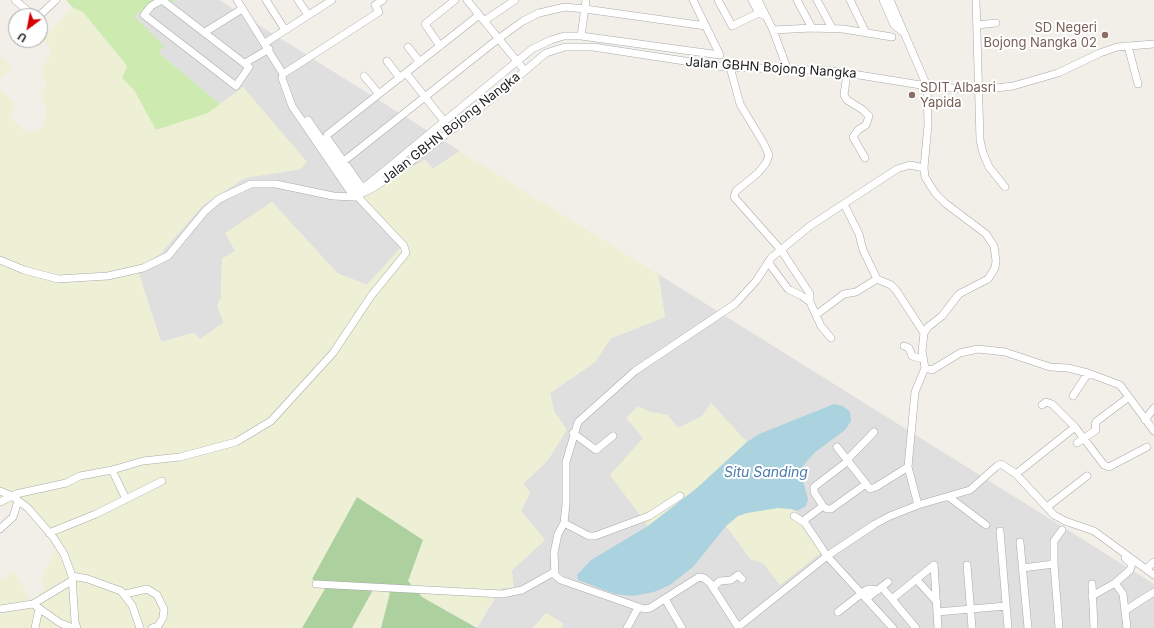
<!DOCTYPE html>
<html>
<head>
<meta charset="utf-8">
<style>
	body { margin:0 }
	#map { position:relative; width:1154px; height:628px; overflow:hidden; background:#f2efe9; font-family:Inter,sans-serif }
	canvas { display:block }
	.north { position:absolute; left:8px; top:8px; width:40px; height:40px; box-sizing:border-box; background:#fff; border:1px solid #a7a7a7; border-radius:50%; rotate:212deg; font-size:11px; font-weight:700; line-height:16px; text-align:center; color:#222 }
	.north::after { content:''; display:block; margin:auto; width:14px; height:18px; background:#d40000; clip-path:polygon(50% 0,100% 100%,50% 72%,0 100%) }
</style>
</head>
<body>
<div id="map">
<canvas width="1154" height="628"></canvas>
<div class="north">U</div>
</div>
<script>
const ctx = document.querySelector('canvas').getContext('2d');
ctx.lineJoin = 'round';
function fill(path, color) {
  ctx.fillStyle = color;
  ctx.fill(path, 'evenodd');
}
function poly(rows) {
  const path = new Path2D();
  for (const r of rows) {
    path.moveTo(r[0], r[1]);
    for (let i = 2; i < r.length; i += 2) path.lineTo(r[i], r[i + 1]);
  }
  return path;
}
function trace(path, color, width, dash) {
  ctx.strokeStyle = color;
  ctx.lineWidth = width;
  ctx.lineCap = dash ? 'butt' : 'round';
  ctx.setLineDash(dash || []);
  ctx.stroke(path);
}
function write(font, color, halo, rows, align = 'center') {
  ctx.font = font + ' Inter,sans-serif';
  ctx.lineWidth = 4;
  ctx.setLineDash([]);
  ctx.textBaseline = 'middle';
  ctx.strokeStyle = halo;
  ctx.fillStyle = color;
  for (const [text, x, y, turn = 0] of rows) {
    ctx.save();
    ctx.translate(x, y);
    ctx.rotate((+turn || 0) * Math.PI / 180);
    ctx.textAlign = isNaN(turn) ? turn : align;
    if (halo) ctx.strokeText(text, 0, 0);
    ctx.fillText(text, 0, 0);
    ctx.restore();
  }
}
fill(poly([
	[176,0,219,0,460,151,433,169,424,160,363,197,404,245,367,285,337,273,272,202,235,251,222,259,221,298,217,306,224,322,200,340,193,333,161,342,137,268,161,253,203,205,245,177,301,169,243,88,220,104,159,53,134,16,153,3,170,4],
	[658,274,1154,584,1154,628,561,628,563,624,546,613,533,628,477,628,512,570,545,540,521,511,530,492,523,484,548,460,554,411,550,393,595,362,611,338,665,317]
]), '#e0dfdf');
fill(poly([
	[72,7,83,12,127,66,123,78,134,90,156,130,208,113,243,87,307,162,301,169,245,178,203,205,161,253,137,268,161,342,194,333,200,339,224,323,217,306,221,298,222,259,235,251,225,233,272,202,337,273,367,285,403,245,363,197,425,160,433,169,460,151,658,274,665,317,611,338,595,362,550,393,554,411,567,430,548,460,523,484,530,492,521,511,545,540,512,570,514,588,500,588,477,627,422,597,408,581,313,579,327,587,302,628,0,628,0,580,14,572,32,602,45,588,40,579,56,549,19,502,0,507,0,89,15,103,10,116,25,132,42,128,47,110,40,93,47,85,40,72,51,52,44,39],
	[0,56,12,66,0,80],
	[711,403,747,442,697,488,648,526,610,475,643,438,626,418,638,406,650,412,668,415,678,428,702,416],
	[778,508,791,509,797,511,803,528,821,553,780,585,763,563,750,559,726,526,738,516,747,513],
	[374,588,390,593,381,628,352,628],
	[546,613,564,624,561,628,533,628]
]), '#eef0d5');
fill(poly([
	[66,0,176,0,170,4,153,3,134,16,164,46,159,53,220,104,208,113,156,130,134,90,122,78,127,66,83,12,72,7]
]), '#cdebb0');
fill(poly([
	[357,497,423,540,408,581,422,597,477,628,381,628,390,593,374,588,352,628,302,628,326,587,312,579]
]), '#add19e');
fill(poly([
	[834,404,843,406,850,412,851,421,845,430,814,453,803,466,802,477,808,499,806,506,797,511,791,509,778,508,747,513,738,516,726,526,693,567,670,585,654,592,632,596,615,594,578,580,577,575,591,560,648,526,697,488,747,442,759,434]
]), '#aad3df');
const minor = poly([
	[15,0,34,16],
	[162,0,249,67,236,86,144,15,151,6,162,0],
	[237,0,283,74],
	[266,0,285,30],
	[298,0,308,15],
	[467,0,525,71],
	[718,0,732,26,763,11],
	[752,0,759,13,763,15],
	[758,0,773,30,787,68],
	[797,0,812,28],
	[817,0,832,28],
	[850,0,866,33],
	[883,0,894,25,904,33],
	[890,0,927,86,928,125,924,168,925,177,935,193,945,203,986,234,994,246,996,261,995,268,988,279,959,294,942,316,928,327,924,333,922,351,925,368,915,392,908,467,918,505],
	[976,0,980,140,983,153,989,167,1005,187],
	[479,15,327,135,327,138,361,186,366,186,532,49,551,40,564,36,581,36,720,55,693,0],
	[39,16,56,0],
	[484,21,515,0],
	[977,25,996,23],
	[773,30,812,28,843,29,892,37],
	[205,32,242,9],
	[581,36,586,0],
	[265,43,332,0],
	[440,46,425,24,455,0],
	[1128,46,1138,84],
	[408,47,420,62],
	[387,61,400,78],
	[245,63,269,49],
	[730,67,740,104,764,144,769,155,766,163,758,173,736,191,734,197,781,250,810,294,810,302],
	[406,73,444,121],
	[847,73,844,95,847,100,863,110,869,116,866,125,858,130,853,137,865,158],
	[364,76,379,94],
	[308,120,360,195],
	[344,161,498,39,523,21,539,13,565,7,585,9,706,26],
	[924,168,910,165,897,169,810,226,771,258,756,281,735,304,635,371,578,422,566,462,566,504,564,523,558,534,554,553,555,575,561,580,644,609,650,608,699,577,704,578,710,583,738,627,827,556,875,524,890,516,918,505,970,490,997,466,1001,464,1016,474,1054,515,1065,521,1094,531,1154,575],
	[354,197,292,106,282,78,283,74,379,12,375,5,383,0],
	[844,204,859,234,863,250,877,279],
	[0,260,24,270,58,279,108,276,143,268,168,256,205,211,219,199,251,184,276,184,333,196,354,197,373,188,404,167,494,97,546,53,565,47,593,47,724,67,834,71,927,86,979,90,1013,86,1058,73,1100,53,1117,47,1154,44],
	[768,262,788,289,802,296,810,302,821,326,831,338],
	[816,315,844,294,856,292,877,279,891,285,896,290,924,333],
	[904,346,909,348,912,356,923,359],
	[925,368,932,370,960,353,978,349,1005,352,1050,367,1068,368,1088,373,1120,385,1154,431],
	[1073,396,1088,373],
	[1042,405,1046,402,1052,404,1075,427],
	[1145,420,1154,408],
	[573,433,596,450,613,436],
	[1077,443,1096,430,1095,424,1097,421,1129,397],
	[837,447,870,489,876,487,908,467],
	[847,460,874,432],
	[848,461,814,487,814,492,823,506,827,509,831,509,866,484],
	[112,470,126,499],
	[1016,474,1075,427,1104,465,1109,467,1147,447],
	[0,491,12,496,28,508,53,537,64,554,72,576,75,622,77,628],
	[949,497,986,525],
	[0,502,16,494,66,483,80,476,112,470,143,461,180,457,236,442,271,421,333,353,371,296,406,253,404,246,357,196],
	[1047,507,1087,476],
	[794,516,805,523,827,556,893,628],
	[803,521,823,506],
	[564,523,589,536,595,536,649,516,680,496],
	[0,529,13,517,18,501],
	[1000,531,1008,628],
	[49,533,96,514,162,481],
	[1020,542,1028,628],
	[967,565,972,628],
	[1022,568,1054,564],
	[1146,569,1154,562],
	[72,576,88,579,121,591,132,605,140,628],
	[916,579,937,602],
	[1115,583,1123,594,1127,628],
	[316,584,502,594,522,590,554,572],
	[1092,584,1094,628],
	[713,587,720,581,731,580,738,575,742,579],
	[885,591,916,628],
	[125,594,147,589,157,595,164,609,163,618,158,626,152,628],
	[1092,596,1115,583,1130,570,1132,564,1125,558],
	[665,599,682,628],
	[866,599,888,582],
	[892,599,934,565,938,628],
	[33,604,73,580],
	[0,609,33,604,60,623,73,628],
	[1126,610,1154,592],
	[838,612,866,590,869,589,878,590],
	[937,612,1006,606],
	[35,628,39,609],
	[627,628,638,608],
	[1059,628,1054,564,1054,541,1062,530]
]);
trace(minor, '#a9a9a9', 8);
trace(minor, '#fff', 7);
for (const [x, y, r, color] of [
	[1105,35,4,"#8d6e63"],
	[912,95,4,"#8d6e63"]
]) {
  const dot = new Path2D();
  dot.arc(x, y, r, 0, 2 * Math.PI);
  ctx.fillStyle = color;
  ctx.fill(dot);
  trace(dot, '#fff', 1.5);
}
write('13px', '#785e54', '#fff', [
	["SD Negeri",1097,28],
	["Bojong Nangka 02",1097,43],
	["SDIT Albasri",920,88,"left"],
	["Yapida",920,103,"left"]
], 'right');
write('13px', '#222', '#fff', [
	["Jalan GBHN Bojong Nangka",771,68,4],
	["Jalan GBHN Bojong Nangka",451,128,-38]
]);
write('italic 14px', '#4a7aab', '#fff', [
	["Situ Sanding",766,473]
]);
</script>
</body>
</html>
